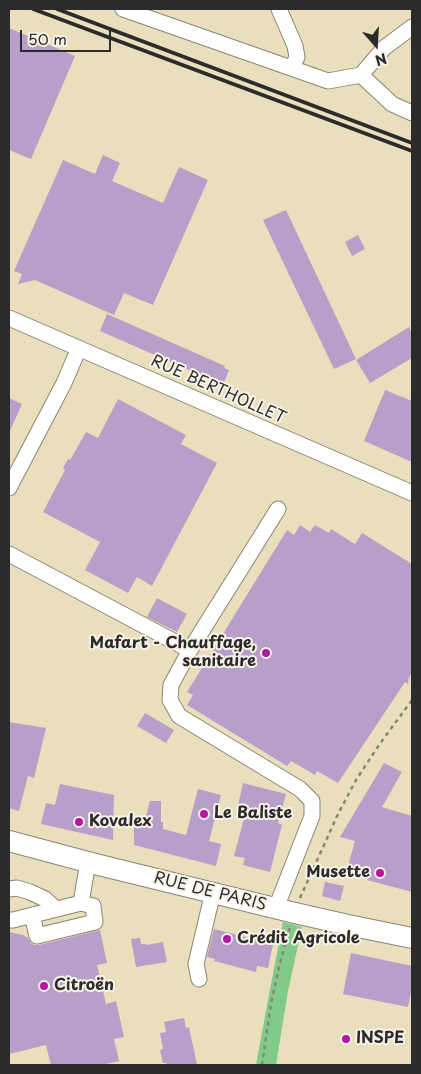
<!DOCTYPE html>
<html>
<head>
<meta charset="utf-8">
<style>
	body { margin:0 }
	#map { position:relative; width:421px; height:1074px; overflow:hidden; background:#e9dfbc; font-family:"Playpen Sans",sans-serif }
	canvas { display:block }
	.frame { position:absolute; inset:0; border:10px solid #2b2b2b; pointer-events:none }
	.north { position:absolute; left:351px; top:20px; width:50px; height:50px; -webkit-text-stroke:4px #f7f3e8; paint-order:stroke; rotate:161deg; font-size:14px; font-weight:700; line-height:20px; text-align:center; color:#2b2b2b }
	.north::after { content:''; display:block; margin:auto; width:18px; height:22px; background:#2b2b2b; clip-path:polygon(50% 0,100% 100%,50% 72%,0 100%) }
	.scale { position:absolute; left:20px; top:30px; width:91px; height:22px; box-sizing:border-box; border:2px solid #2b2b2b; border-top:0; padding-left:6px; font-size:15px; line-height:18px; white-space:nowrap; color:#2b2b2b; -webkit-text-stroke:4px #f7f3e8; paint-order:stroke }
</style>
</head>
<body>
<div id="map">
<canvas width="421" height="1074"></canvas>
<div class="frame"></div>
<div class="north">N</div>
<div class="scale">50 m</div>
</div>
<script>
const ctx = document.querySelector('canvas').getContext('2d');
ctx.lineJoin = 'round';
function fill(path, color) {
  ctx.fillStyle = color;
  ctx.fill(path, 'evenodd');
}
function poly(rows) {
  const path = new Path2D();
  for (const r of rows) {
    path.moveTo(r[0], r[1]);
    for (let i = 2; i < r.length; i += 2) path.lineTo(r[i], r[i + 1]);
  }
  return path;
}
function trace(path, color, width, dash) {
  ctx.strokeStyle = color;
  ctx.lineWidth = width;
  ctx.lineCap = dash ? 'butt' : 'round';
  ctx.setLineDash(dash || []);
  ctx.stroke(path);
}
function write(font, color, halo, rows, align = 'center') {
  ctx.font = font + ' "Playpen Sans",sans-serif';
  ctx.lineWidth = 4;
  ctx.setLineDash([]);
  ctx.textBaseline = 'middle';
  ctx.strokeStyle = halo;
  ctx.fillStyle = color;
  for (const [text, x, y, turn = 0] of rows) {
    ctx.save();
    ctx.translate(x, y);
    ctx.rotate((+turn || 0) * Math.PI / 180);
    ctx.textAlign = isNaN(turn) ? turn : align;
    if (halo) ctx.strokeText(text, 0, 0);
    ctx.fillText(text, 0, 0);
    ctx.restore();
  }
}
fill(poly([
	[283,922,302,927,288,991,276,1065,256,1065,268,1000]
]), '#80cb89');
fill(poly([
	[9,28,75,56,31,159,9,150],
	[103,155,120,163,112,181,163,203,179,167,208,180,153,305,124,293,114,315,35,280,18,284,22,274,14,271,63,160,95,174],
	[286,210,356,359,334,369,263,220],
	[358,235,365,249,352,256,345,242],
	[107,314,225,366,224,368,229,370,223,385,100,331],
	[409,327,412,333,412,358,370,383,356,360],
	[385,390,412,401,412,462,364,441],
	[9,398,22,404,9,433],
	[118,399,186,435,181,444,217,463,152,586,137,577,128,593,85,570,100,542,43,512,65,470,63,468,68,459,70,460,86,432,98,438],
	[300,525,310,532,315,525,329,533,331,529,355,544,362,533,412,564,412,673,409,677,408,684,405,682,338,783,317,771,315,775,291,761,287,766,187,705,193,695,187,692,287,530,294,535],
	[157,598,187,614,177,632,147,617],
	[145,713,174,730,166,743,137,726],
	[9,722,46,728,34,778,28,776,19,811,9,808],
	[384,763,402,772,382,807,412,816,412,892,367,880,369,873,355,870,355,868,348,866,355,841,340,837],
	[243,783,286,794,278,823,282,825,270,872,243,865,245,858,234,856,247,807,238,805],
	[60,784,114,795,113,840,41,824,46,803,55,805],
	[198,789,221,795,209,841,221,844,216,866,134,845,134,821,144,824,150,801,161,801,161,822,163,822,163,829,186,835],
	[325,882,344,886,340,901,322,896],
	[214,929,273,944,268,968,257,966,256,972,214,961,215,959,207,957],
	[100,930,107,963,97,965,106,1004,116,1001,124,1037,114,1039,119,1061,102,1065,51,1065,46,1045,9,1054,9,932,23,935,28,938,31,943,34,945,39,945],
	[140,938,141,944,146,944,146,945,163,942,167,962,136,967,131,939],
	[351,953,412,966,412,987,408,1007,343,994],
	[184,1018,186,1028,189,1027,197,1065,167,1065,166,1063,163,1063,160,1050,163,1049,160,1033,166,1032,164,1022]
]), '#b89fca');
const minor = poly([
	[123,9,328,81,361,75,384,48,412,27],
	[279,9,295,46,297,57,292,68],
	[361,75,392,104,412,113],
	[9,318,412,493],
	[9,488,64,383,79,348],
	[9,554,190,650,171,685,170,700,179,716,300,789,312,801,312,816,276,908],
	[190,650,278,509],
	[9,889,17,888,30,892,45,899,56,909],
	[32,915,37,936,95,922,93,906,81,903],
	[9,920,13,920,81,903,88,862],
	[199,979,196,964,213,892]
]);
const major = poly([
	[9,841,95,864,295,913,348,925,412,938]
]);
trace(minor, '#8a8574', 17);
trace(major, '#8a8574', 22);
trace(poly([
	[300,898,338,814,356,780,379,745,412,700],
	[262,1065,271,1004,279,967,290,927]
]), '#8a8574', 2.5, [4, 4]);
trace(minor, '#fff', 15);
trace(major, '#fff', 20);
trace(poly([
	[33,9,412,151],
	[57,9,412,143]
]), '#2b2b2b', 4);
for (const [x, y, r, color] of [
	[266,653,5,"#b5179e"],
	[204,814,5,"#b5179e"],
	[79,822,5,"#b5179e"],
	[380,873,5,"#b5179e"],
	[227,939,5,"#b5179e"],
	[44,986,5,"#b5179e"],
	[346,1039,5,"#b5179e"]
]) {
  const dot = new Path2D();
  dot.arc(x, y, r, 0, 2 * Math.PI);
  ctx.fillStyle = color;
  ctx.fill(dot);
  trace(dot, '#f7f3e8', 2);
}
write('16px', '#2b2b2b', '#f7f3e8', [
	["RUE BERTHOLLET",218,390,24],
	["RUE DE PARIS",210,892,14]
]);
write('bold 16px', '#2b2b2b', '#f7f3e8', [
	["Mafart - Chauffage,",256,644,"right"],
	["sanitaire",256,662,"right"],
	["Le Baliste",214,814],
	["Kovalex",89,822],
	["Musette",370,873,"right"],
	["Crédit Agricole",237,939],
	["Citroën",54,986],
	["INSPE",356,1039]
], 'left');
</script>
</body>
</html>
